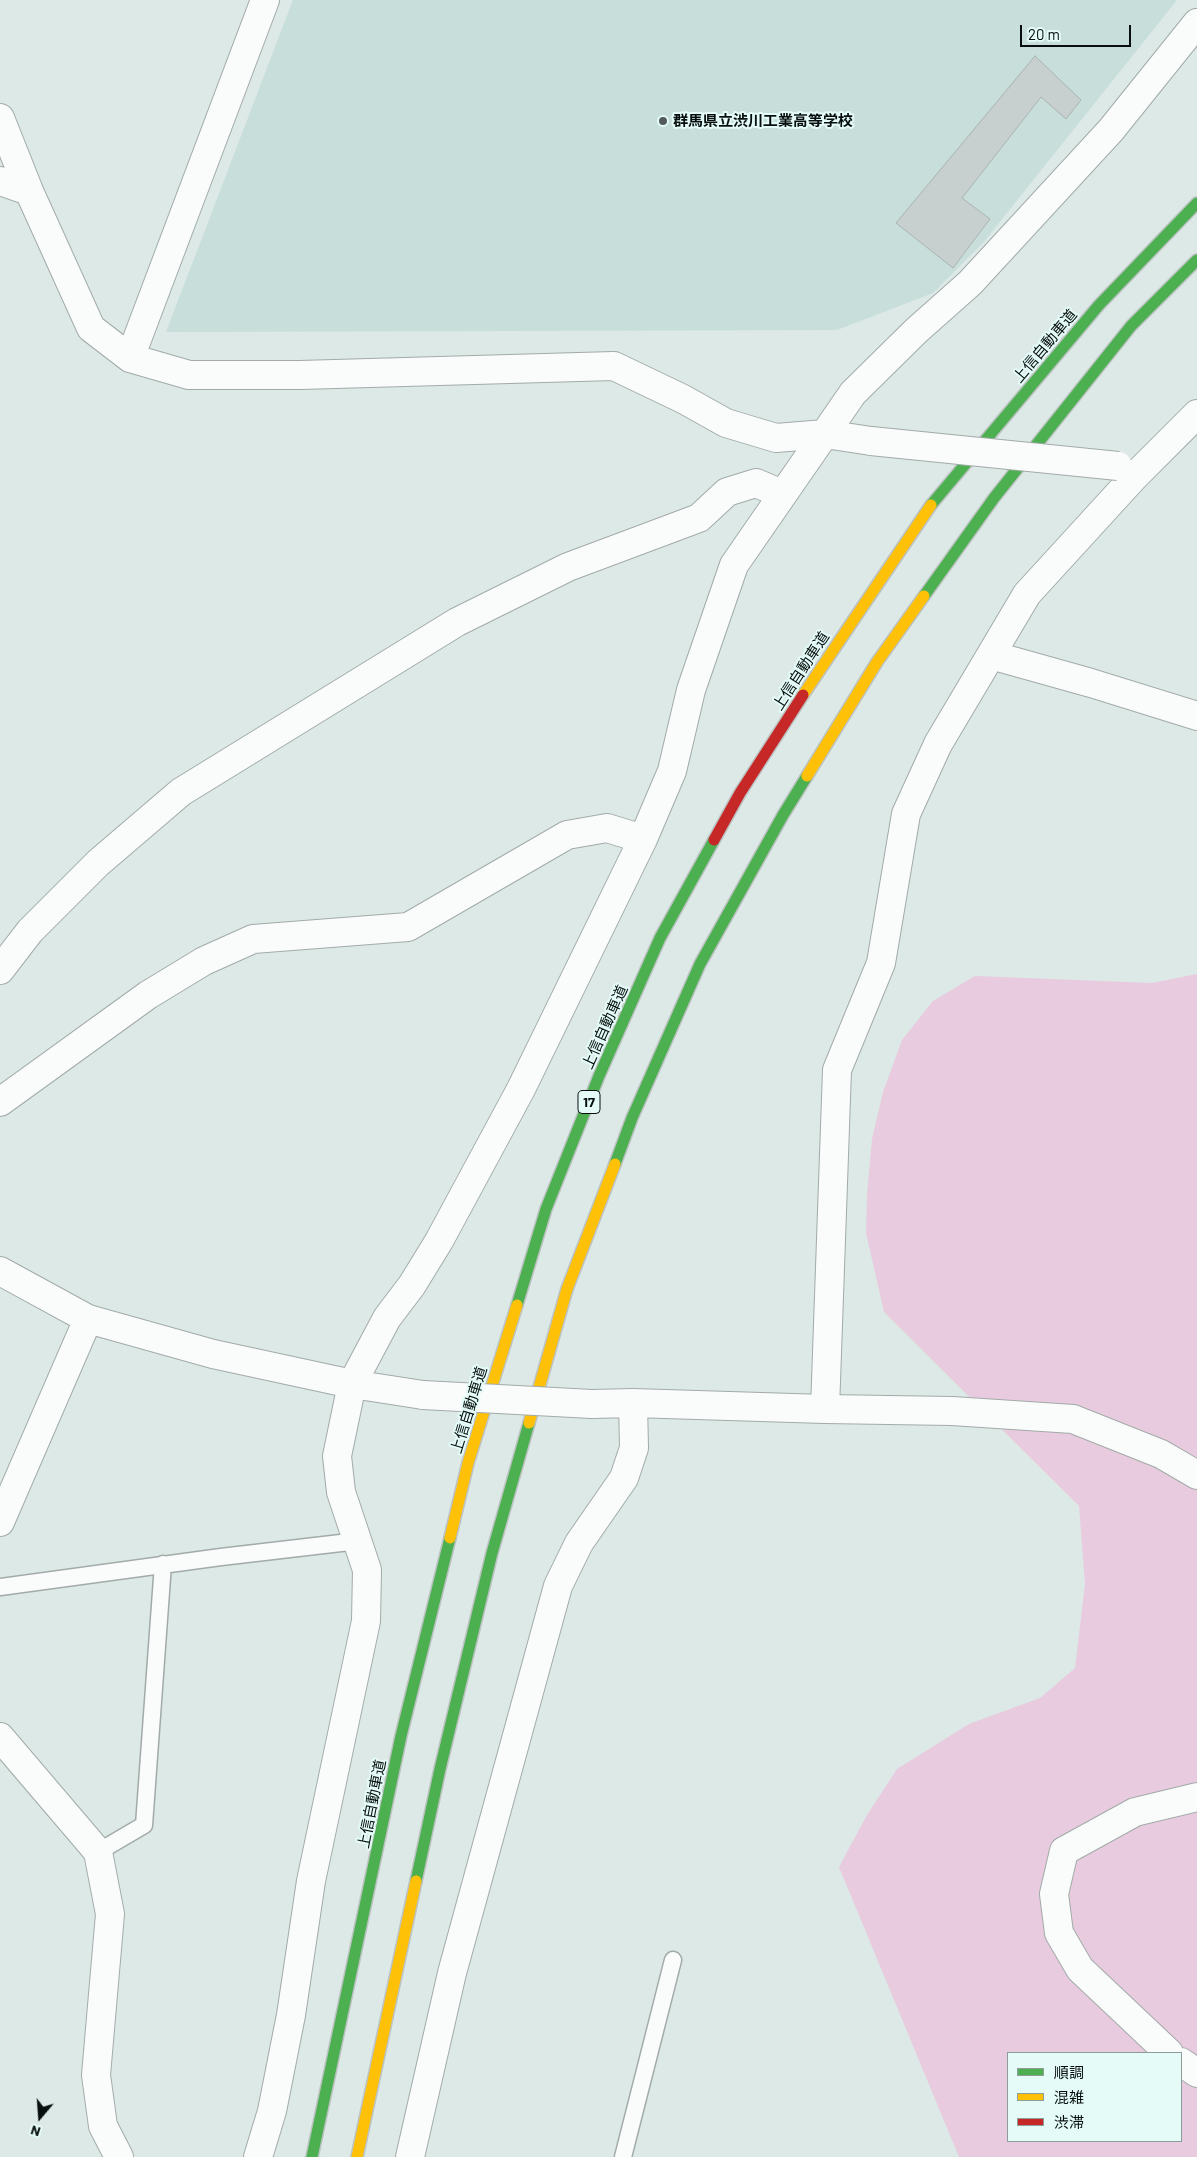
<!DOCTYPE html>
<html>
<head>
<meta charset="utf-8">
<style>
	body { margin:0 }
	#map { position:relative; width:1197px; height:2157px; overflow:hidden; background:#dce9e6; font-family:Barlow,"Noto Sans JP",sans-serif }
	canvas { display:block }
	.legend { position:absolute; left:1007px; top:2052px; width:175px; height:90px; box-sizing:border-box; background:#e4fbf7; border:1px solid #8c9d9a; margin:0; padding:6px 9px; list-style:none; font-size:15px; color:#070f0e }
	.legend li { display:flex; align-items:center; gap:10px; height:25px }
	.legend b { width:25px; border:1px solid #8c9d9a }
	.north { position:absolute; left:15px; top:2092px; width:50px; height:50px; -webkit-text-stroke:4px #e4fbf7; paint-order:stroke; rotate:198deg; font-size:14px; font-weight:700; line-height:20px; text-align:center; color:#070f0e }
	.north::after { content:''; display:block; margin:auto; width:18px; height:22px; background:#070f0e; clip-path:polygon(50% 0,100% 100%,50% 72%,0 100%) }
	.scale { position:absolute; left:1020px; top:25px; width:111px; height:22px; box-sizing:border-box; border:2px solid #070f0e; border-top:0; padding-left:6px; font-size:15px; line-height:18px; white-space:nowrap; color:#070f0e; -webkit-text-stroke:4px #e4fbf7; paint-order:stroke }
</style>
</head>
<body>
<div id="map">
<canvas width="1197" height="2157"></canvas>
<ul class="legend">
<li><b style="height:6px;background:#4caf50"></b>順調</li>
<li><b style="height:6px;background:#ffc107"></b>混雑</li>
<li><b style="height:6px;background:#c62828"></b>渋滞</li>
</ul>
<div class="north">N</div>
<div class="scale">20 m</div>
</div>
<script>
const ctx = document.querySelector('canvas').getContext('2d');
ctx.lineJoin = 'round';
function fill(path, color) {
  ctx.fillStyle = color;
  ctx.fill(path, 'evenodd');
}
function poly(rows) {
  const path = new Path2D();
  for (const r of rows) {
    path.moveTo(r[0], r[1]);
    for (let i = 2; i < r.length; i += 2) path.lineTo(r[i], r[i + 1]);
  }
  return path;
}
function trace(path, color, width, dash) {
  ctx.strokeStyle = color;
  ctx.lineWidth = width;
  ctx.lineCap = dash ? 'butt' : 'round';
  ctx.setLineDash(dash || []);
  ctx.stroke(path);
}
function write(font, color, halo, rows, align = 'center') {
  ctx.font = font + ' Barlow,"Noto Sans JP",sans-serif';
  ctx.lineWidth = 4;
  ctx.setLineDash([]);
  ctx.textBaseline = 'middle';
  ctx.strokeStyle = halo;
  ctx.fillStyle = color;
  for (const [text, x, y, turn = 0] of rows) {
    ctx.save();
    ctx.translate(x, y);
    ctx.rotate((+turn || 0) * Math.PI / 180);
    ctx.textAlign = isNaN(turn) ? turn : align;
    if (halo) ctx.strokeText(text, 0, 0);
    ctx.fillText(text, 0, 0);
    ctx.restore();
  }
}
fill(poly([
	[293,0,1177,0,983,243,933,293,837,330,166,332]
]), '#c8deda');
fill(poly([
	[1197,974,1197,2157,959,2157,839,1867,867,1815,897,1769,969,1724,1040,1698,1075,1668,1085,1584,1079,1506,884,1312,866,1233,867,1195,872,1139,883,1092,902,1040,933,1001,975,976,1152,983],
	[1008,2053,1181,2053,1181,2141,1008,2141]
]), '#e8cbde');
const building = poly([
	[1035,56,1081,100,1066,119,1041,97,962,198,990,219,953,268,896,223,1035,56]
]);
fill(building, '#c7d0ce');
trace(building, '#aab4b1', 1);
const lane = poly([
	[0,1587,221,1557,358,1541],
	[98,1852,144,1825,163,1564],
	[623,2157,673,1960]
]);
const street = poly([
	[0,118,29,191,91,328,130,358,189,375,300,375,614,366,683,399,726,423,776,438,825,434,871,441],
	[0,181,29,191],
	[130,358,265,0],
	[991,655,1091,683,1197,716],
	[0,970,30,931,98,863,181,792,457,622,568,567,699,518,727,492,756,483,782,494],
	[0,1102,148,995,204,961,253,939,408,927,567,835,607,828,643,839],
	[0,1271,88,1319,213,1354,352,1384,423,1395],
	[592,1404,633,1403,825,1409,952,1411,1073,1419,1161,1454,1197,1475],
	[825,1409,837,1070,881,963,906,814,938,744,1027,594,1134,477,1197,414],
	[0,1522,88,1319],
	[0,1737,98,1852,110,1914,96,2075,103,2126,119,2157],
	[1169,2053,1080,1969,1059,1933,1054,1894,1064,1851,1135,1812,1197,1797],
	[1181,2062,1197,2073],
	[258,2157,272,2111,291,2015,311,1881,366,1621,367,1570,341,1492,337,1456,352,1384,387,1318,412,1285,439,1241,521,1089,643,839,672,771,691,690,734,565,853,393,917,330,970,283,1111,130,1197,23],
	[410,2157,452,1973,558,1586,579,1543,624,1478,634,1448,633,1403]
]);
const fast = poly([
	[931,505,1099,305,1197,203],
	[924,596,994,498,1131,326,1197,260],
	[615,1164,632,1118,700,964,783,815,807,776],
	[517,1305,546,1209,599,1076,660,938,714,840],
	[416,1881,440,1769,492,1553,529,1423],
	[312,2157,401,1736,450,1538]
]);
const slow = poly([
	[803,695,931,505],
	[807,776,877,662,924,596],
	[529,1423,567,1289,615,1164],
	[450,1538,468,1463,517,1305],
	[357,2157,416,1881]
]);
const jam = poly([
	[714,840,740,793,803,695]
]);
trace(lane, '#a2aba9', 19);
trace(street, '#a2aba9', 30);
trace(fast, '#bcc2c1', 14);
trace(slow, '#bcc2c1', 14);
trace(jam, '#bcc2c1', 14);
trace(lane, '#fafcfb', 16);
trace(street, '#fafcfb', 28);
trace(fast, '#4caf50', 11);
trace(slow, '#ffc107', 11);
trace(jam, '#c62828', 11);
const streetBridge = poly([
	[871,441,1118,466],
	[423,1395,592,1404]
]);
trace(streetBridge, '#a2aba9', 30, []);
trace(streetBridge, '#fafcfb', 28);
for (const [x, y, r, color] of [
	[663,121,5,"#525b5a"]
]) {
  const dot = new Path2D();
  dot.arc(x, y, r, 0, 2 * Math.PI);
  ctx.fillStyle = color;
  ctx.fill(dot);
  trace(dot, '#e4fbf7', 2);
}
for (const [x, y, w] of [
	[589,1102,22]
]) {
  const box = new Path2D();
  box.roundRect(x - w / 2, y - 11.5, w, 23, 4);
  ctx.fillStyle = '#e4fbf7';
  ctx.fill(box);
  trace(box, '#070f0e', 1);
}
write('bold 14px', '#070f0e', null, [
	["17",589,1102]
]);
write('bold 15px', '#070f0e', '#e4fbf7', [
	["群馬県立渋川工業高等学校",673,121]
], 'left');
write('15px', '#070f0e', '#e4fbf7', [
	["上信自動車道",1045,346,-50],
	["上信自動車道",801,671,-57],
	["上信自動車道",605,1027,-66],
	["上信自動車道",469,1410,-73],
	["上信自動車道",372,1804,-79]
]);
</script>
</body>
</html>
